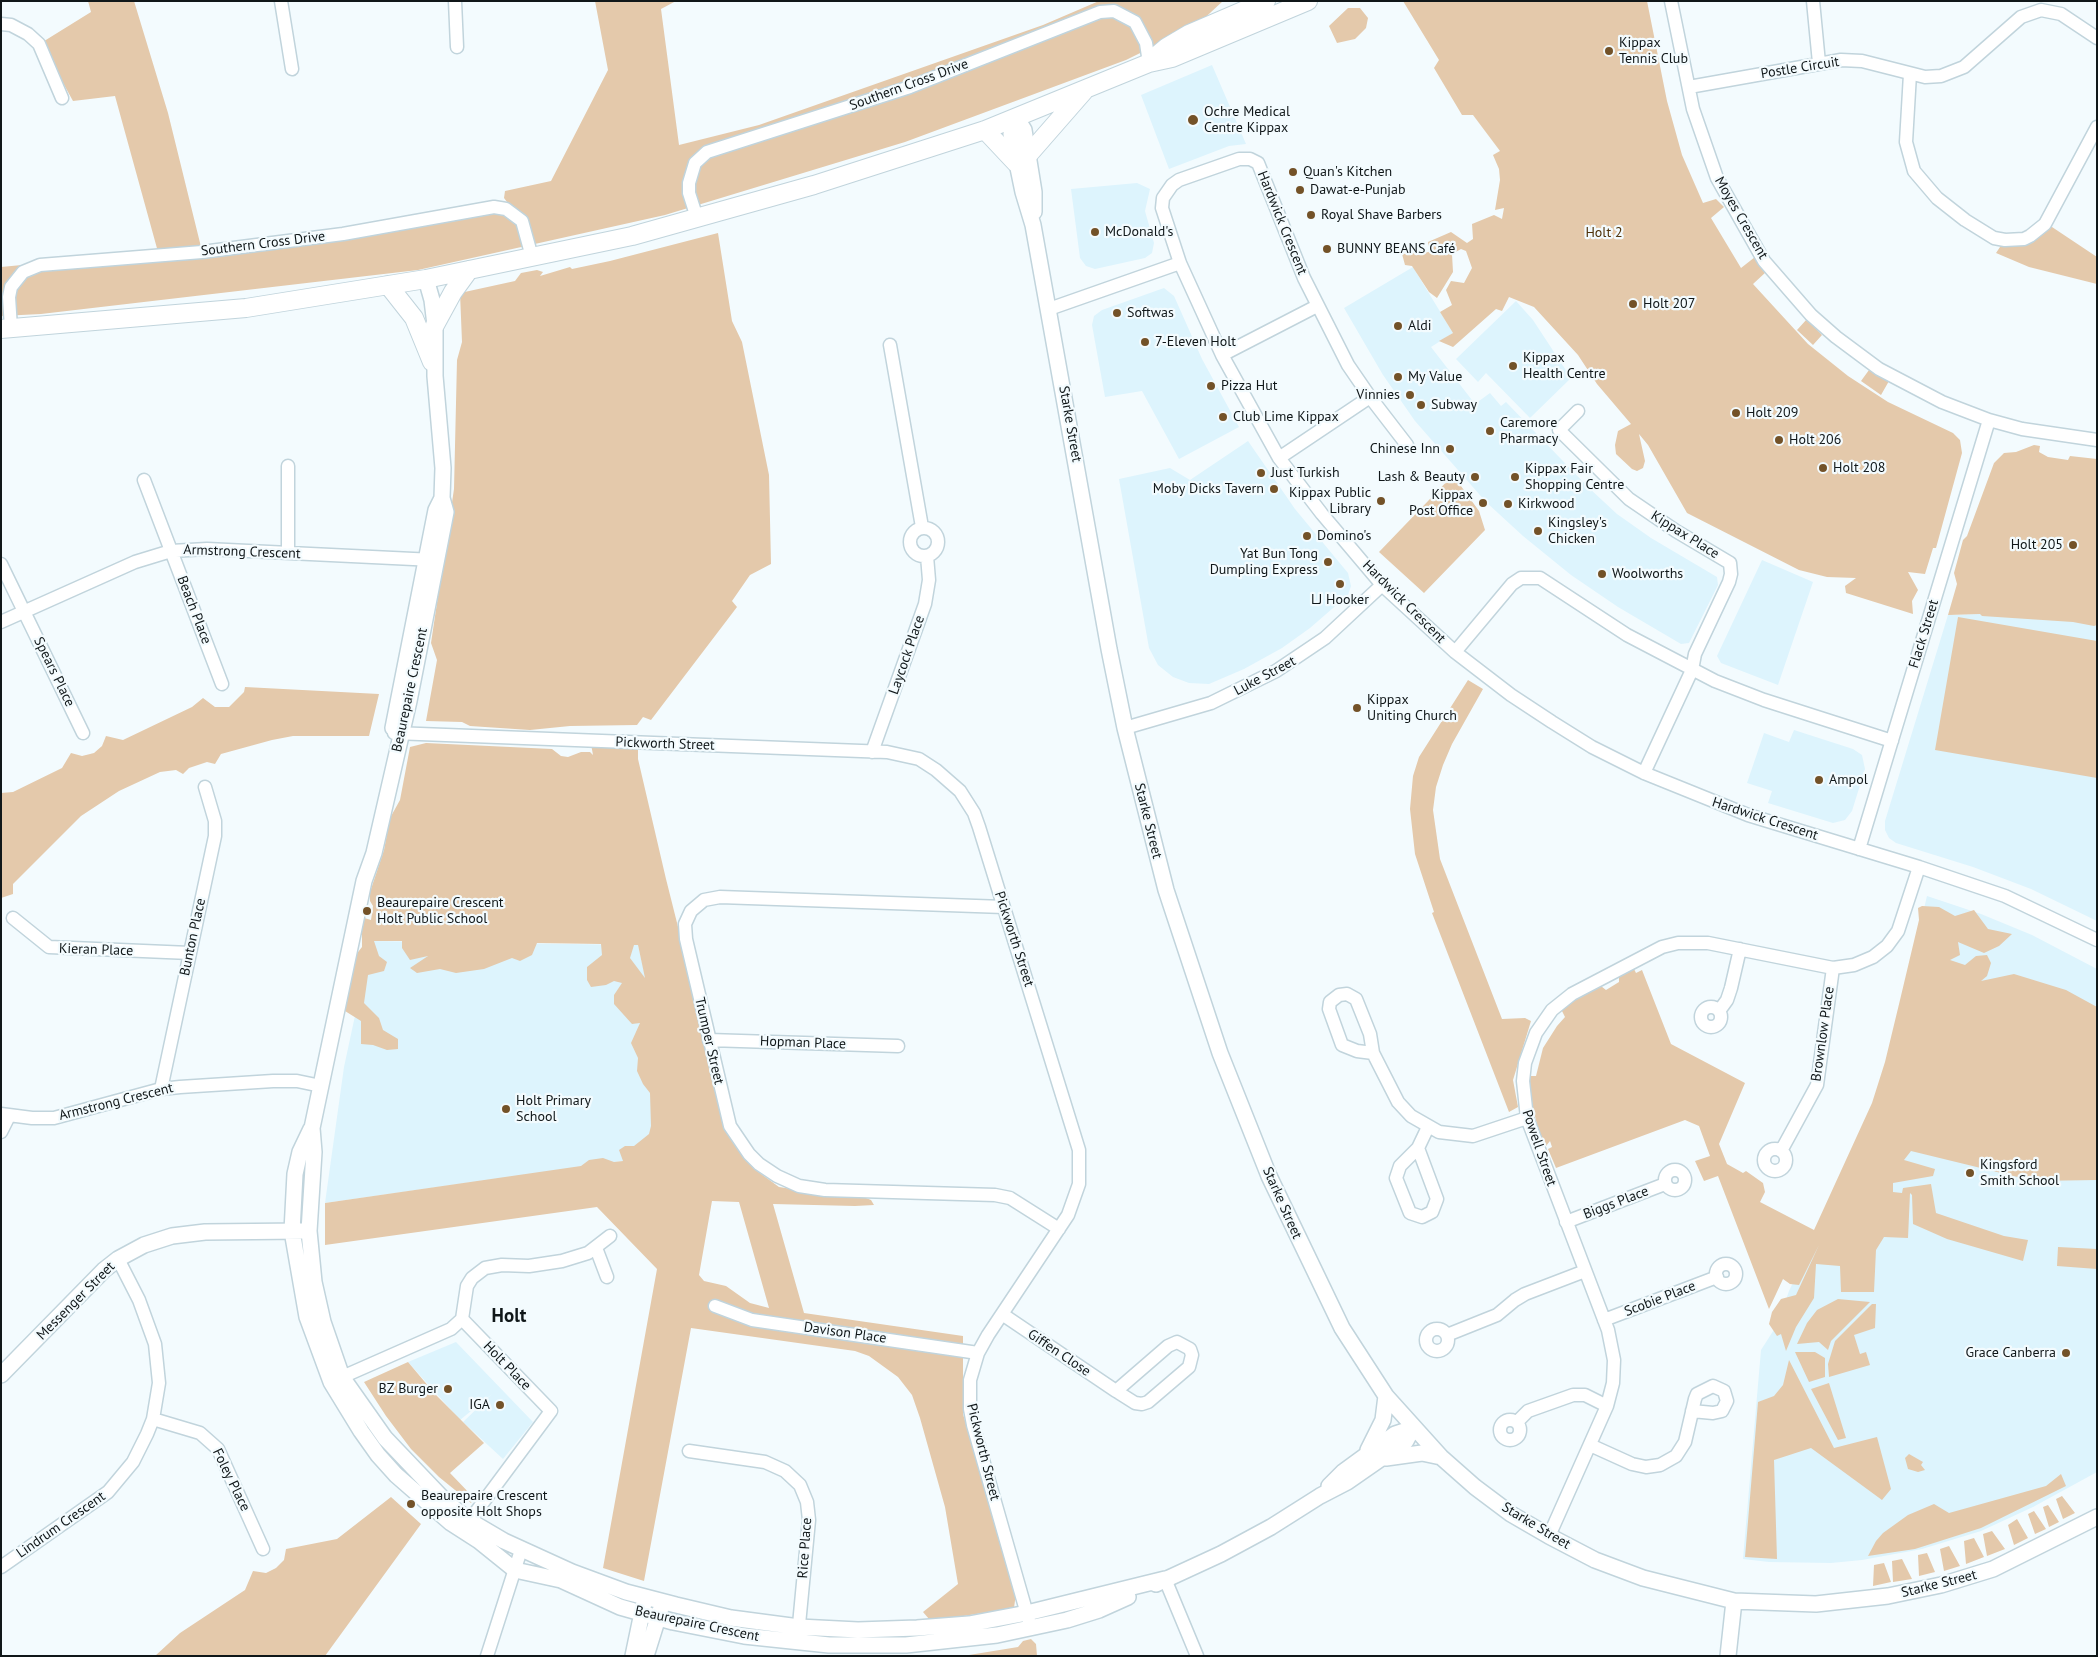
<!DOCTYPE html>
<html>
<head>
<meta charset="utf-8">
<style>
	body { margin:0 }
	#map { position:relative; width:2098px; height:1657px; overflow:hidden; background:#f3fbfe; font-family:"PT Sans",sans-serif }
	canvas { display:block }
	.frame { position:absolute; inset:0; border:2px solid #101719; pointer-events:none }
</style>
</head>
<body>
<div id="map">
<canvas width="2098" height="1657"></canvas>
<div class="frame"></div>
</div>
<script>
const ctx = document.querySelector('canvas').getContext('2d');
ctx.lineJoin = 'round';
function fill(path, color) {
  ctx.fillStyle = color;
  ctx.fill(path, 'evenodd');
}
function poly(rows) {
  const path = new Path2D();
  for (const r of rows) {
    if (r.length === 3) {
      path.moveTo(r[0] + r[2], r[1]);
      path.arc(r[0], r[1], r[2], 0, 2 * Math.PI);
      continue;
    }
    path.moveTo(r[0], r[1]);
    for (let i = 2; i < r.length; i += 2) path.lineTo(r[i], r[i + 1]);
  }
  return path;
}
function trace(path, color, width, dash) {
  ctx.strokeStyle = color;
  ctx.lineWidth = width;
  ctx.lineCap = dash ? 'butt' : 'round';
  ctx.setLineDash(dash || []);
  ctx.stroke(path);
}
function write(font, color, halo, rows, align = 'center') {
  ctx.font = font + ' "PT Sans",sans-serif';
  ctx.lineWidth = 4.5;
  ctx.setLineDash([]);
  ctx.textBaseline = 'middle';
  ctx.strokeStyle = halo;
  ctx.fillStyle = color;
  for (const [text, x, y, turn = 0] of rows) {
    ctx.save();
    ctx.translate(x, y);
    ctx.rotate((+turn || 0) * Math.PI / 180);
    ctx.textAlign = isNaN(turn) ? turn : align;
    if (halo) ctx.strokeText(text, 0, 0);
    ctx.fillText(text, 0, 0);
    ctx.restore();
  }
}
fill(poly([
	[1212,65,1246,144,1229,146,1169,169,1141,95],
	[1137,183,1150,189,1145,211,1154,243,1152,253,1145,258,1095,269,1086,266,1080,258,1071,189],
	[1413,267,1453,333,1431,347,1475,404,1490,393,1501,406,1506,402,1589,488,1617,514,1651,538,1717,577,1718,585,1689,643,1681,644,1618,607,1571,575,1523,536,1486,502,1415,421,1383,375,1344,308],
	[1164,288,1174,296,1202,359,1239,427,1179,459,1142,391,1105,397,1092,325,1094,316,1102,310],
	[1516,301,1533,320,1571,378,1530,418,1486,373,1478,382,1456,359],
	[1248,441,1295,509,1348,573,1351,586,1348,595,1310,628,1282,648,1244,669,1209,684,1189,683,1173,677,1158,665,1149,648,1119,479,1170,468,1190,480],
	[1762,560,1813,582,1778,685,1721,663,1717,656],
	[2071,611,2097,614,2097,921,2031,889,1973,867,1896,843,1889,838,1885,830,1885,821,1948,615],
	[1794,730,1853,749,1862,755,1865,769,1852,811,1845,820,1833,823,1768,803,1772,791,1747,783,1764,733,1789,742],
	[1927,896,1981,914,2032,935,2097,969,2097,1472,2033,1507,1981,1531,1922,1549,1862,1560,1831,1563,1769,1562,1743,1559,1761,1350,1777,1325,1789,1291,1878,1101],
	[371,941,638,945,686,1152,325,1203,344,1067],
	[456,1342,533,1422,503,1459,463,1422,492,1394,460,1420,408,1362]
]), '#ddf4fd');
fill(poly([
	[88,1,134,1,168,113,202,251,480,208,520,219,504,198,505,191,551,181,608,70,595,1,676,1,661,9,679,145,759,125,1043,25,1099,1,1223,1,1197,25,1126,60,905,142,665,215,418,270,41,314,1,316,1,267,158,252,115,96,73,101,41,43,91,12],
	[1403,1,1647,1,1667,101,1682,155,1703,203,1716,199,1724,207,1711,218,1741,268,1755,257,1766,272,1753,284,1808,344,1848,376,1888,402,1953,433,1960,440,1962,453,1936,548,1933,548,1925,574,1908,572,1918,590,1912,601,1913,614,1846,593,1845,586,1856,578,1827,577,1799,570,1687,513,1648,445,1639,434,1645,461,1643,468,1637,471,1632,469,1616,454,1615,445,1618,431,1631,424,1597,384,1578,355,1534,307,1509,297,1502,311,1496,309,1453,347,1439,341,1453,333,1440,312,1452,305,1446,290,1451,281,1464,283,1472,268,1466,251,1461,249,1452,254,1453,272,1437,298,1429,292,1412,266,1405,265,1402,254,1429,252,1428,242,1451,232,1467,243,1473,239,1472,224,1494,215,1502,219,1504,208,1495,210,1500,180,1499,169,1493,155,1500,151,1473,115,1462,115,1434,68,1439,60],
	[1348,8,1360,8,1368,18,1366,28,1355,39,1337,43,1329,26],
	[2049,225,2097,257,2097,284,2029,267,1996,253,2002,244],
	[718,233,732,321,742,342,769,475,771,564,750,575,732,601,737,607,651,720,643,717,637,725,570,726,530,730,470,726,462,722,426,721,437,660,431,643,454,489,457,360,462,342,460,293,515,281,521,273,537,270,543,272,540,276,570,267,572,269,610,261],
	[1807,319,1822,335,1813,345,1797,330],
	[1869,370,1889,381,1881,395,1861,381],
	[2034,445,2040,446,2039,452,2048,457,2068,460,2070,456,2097,459,2097,625,2094,626,2073,622,1982,616,1980,614,1948,615,1957,584,1954,573,1963,540,1967,536,1994,463,2004,453,2016,452],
	[1453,475,1479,511,1485,530,1424,593,1379,552],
	[1958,617,2097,641,2097,778,1935,750],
	[1468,680,1483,689,1452,744,1443,765,1436,787,1433,810,1440,859,1502,1019,1525,1018,1531,1021,1513,1080,1518,1107,1509,1112,1432,913,1434,912,1415,854,1410,809,1413,776,1419,757],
	[245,687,379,694,369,736,293,736,272,740,221,754,215,764,207,762,189,768,183,774,176,770,160,772,119,791,81,816,13,884,13,894,1,898,1,793,13,792,62,768,71,753,82,756,94,753,102,746,106,736,123,740,192,707,203,698,215,707,229,707,244,692],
	[426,743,552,749,561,756,568,757,581,752,590,752,593,755,591,744,638,747,638,759,666,879,730,1134,753,1168,779,1187,818,1193,856,1194,871,1200,874,1205,855,1206,773,1204,804,1313,963,1336,963,1414,1016,1593,1014,1608,945,1619,929,1619,923,1612,958,1584,945,1507,920,1418,912,1395,898,1377,869,1356,855,1351,691,1328,644,1581,603,1568,657,1269,597,1207,325,1245,325,1203,581,1166,589,1160,603,1158,614,1162,623,1161,619,1150,625,1146,634,1146,649,1134,651,1126,650,1093,643,1084,637,1071,638,1058,631,1043,640,1023,632,1024,614,1004,614,995,622,983,614,981,606,985,591,987,587,980,587,967,602,955,601,944,537,943,532,955,520,961,512,958,484,969,456,973,440,969,417,973,410,968,428,956,410,960,402,948,402,941,374,941,379,956,387,962,384,971,368,975,364,1003,379,1018,383,1030,398,1039,398,1049,387,1050,373,1045,361,1044,361,1021,345,1011,343,999,351,961,362,947,362,935,358,931,361,917,371,920,373,906,370,901,370,892,384,850,390,818,400,800,410,747],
	[634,945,638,945,645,978,630,958],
	[712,1201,739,1202,769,1308,750,1303,726,1286,704,1281,699,1275],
	[1922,906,1939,907,1955,916,1974,910,1988,929,2012,934,1999,946,1984,953,1958,942,1960,955,1950,960,1965,965,1976,956,1987,955,1991,963,1987,976,1981,981,2014,974,2066,990,2097,1007,2097,1180,2034,1181,1911,1151,1904,1160,1935,1169,1933,1176,1893,1183,1893,1192,1902,1193,1903,1188,1931,1184,1936,1213,2004,1236,2028,1240,2023,1261,1947,1239,1913,1224,1912,1195,1910,1193,1908,1238,1884,1237,1876,1250,1874,1292,1841,1292,1840,1266,1816,1264,1814,1298,1796,1327,1786,1351,1781,1334,1777,1336,1769,1324,1772,1312,1781,1299,1796,1295,1819,1245,1799,1285,1790,1284,1783,1279,1769,1309,1718,1176,1704,1181,1695,1161,1710,1156,1699,1126,1685,1120,1556,1168,1548,1149,1552,1147,1550,1141,1546,1146,1539,1133,1529,1091,1529,1076,1536,1076,1543,1048,1557,1026,1565,1017,1561,1009,1597,983,1606,990,1619,982,1619,972,1634,969,1636,973,1642,970,1671,1044,1745,1083,1719,1144,1727,1164,1743,1173,1746,1171,1763,1183,1765,1192,1760,1202,1814,1230,1872,1103,1885,1062,1900,1000,1919,920,1918,908],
	[2058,1247,2097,1249,2097,1269,2057,1266],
	[1838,1299,1870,1302,1831,1341,1828,1350,1819,1342,1797,1344,1807,1323,1817,1310],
	[1872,1304,1876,1304,1875,1328,1854,1335,1860,1354,1866,1352,1870,1365,1829,1377,1828,1364,1835,1341],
	[1795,1352,1815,1352,1825,1358,1825,1377,1809,1382],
	[1789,1360,1834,1448,1877,1437,1891,1489,1882,1500,1811,1448,1774,1460,1777,1559,1745,1557,1758,1402,1774,1396,1783,1385],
	[408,1362,435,1394,484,1443,450,1473,474,1498,471,1503,439,1477,411,1449,386,1416,364,1382],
	[1829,1383,1846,1438,1838,1440,1811,1389],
	[1909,1454,1923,1462,1921,1465,1925,1470,1918,1472,1908,1469,1905,1458],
	[2061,1474,2066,1486,1981,1528,1915,1549,1868,1556,1876,1541,1883,1533,1908,1515,1934,1504,1949,1513,2046,1486],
	[2062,1496,2075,1513,2063,1519,2056,1499],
	[391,1497,421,1524,325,1656,155,1656,180,1633,245,1590,253,1571,266,1573,276,1568,284,1560,286,1549,337,1539],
	[2048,1505,2059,1522,2049,1527,2043,1507],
	[2034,1511,2046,1529,2035,1534,2028,1514],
	[2017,1519,2028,1538,2014,1545,2008,1525],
	[1992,1531,2005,1549,1987,1556,1983,1534],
	[1974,1538,1984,1557,1966,1564,1964,1541],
	[1949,1546,1960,1566,1944,1571,1940,1549],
	[1927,1553,1935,1572,1919,1576,1918,1555],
	[1902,1559,1912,1579,1893,1582,1892,1561],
	[1884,1563,1891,1582,1873,1586,1874,1565],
	[1031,1639,1036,1644,1037,1656,969,1655,1018,1647,1023,1641]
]), '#e4c9ab');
const minor = poly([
	[281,1,292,69],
	[455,1,457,47],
	[1671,1,1693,109,1717,178,1764,261,1811,315,1836,337,1879,369,1942,402,1989,420,2022,429,2097,440],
	[1813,1,1819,63],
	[1,24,11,25,28,34,39,44,62,98],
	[1910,74,1906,142,1914,171,1937,198,1965,220,1994,238,2005,240,2024,239,2030,236,2045,224,2097,127],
	[1689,87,1841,60,1862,61,1925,77,1941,76,1964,67,2021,17,2041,10,2061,14,2097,38],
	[697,218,689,193,689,183,695,163,707,152,910,87,1100,12,1114,11,1135,22,1146,43,1149,63],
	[1049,309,1180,263],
	[11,328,9,297,11,287,23,272,40,265,202,252,343,234,494,207,506,209,522,221,532,257],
	[890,345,922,527],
	[1222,355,1317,306],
	[1578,411,1559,430,1629,499,1676,531,1730,563,1731,574,1729,582,1695,654,1692,670,1644,773],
	[1407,445,1370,397,1348,365,1304,278,1258,163,1250,159,1239,159,1179,180,1172,185,1163,198,1162,208,1180,263,1222,355,1279,458,1322,514,1382,585,1455,652,1511,695,1552,722,1592,747,1644,773,1748,815,1919,867,2005,896,2097,940],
	[1279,458,1370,397],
	[288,466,288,553],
	[144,480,222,684],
	[924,542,14],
	[1,564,83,733],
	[1,622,135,562,171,551,207,549,434,560],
	[1455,652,1512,584,1521,578,1540,578,1627,635,1715,681,1764,700,1892,741],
	[1125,728,1211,703,1276,671,1325,638,1382,585],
	[394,733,887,752,919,759,936,770,960,791,974,813,979,827,1079,1150,1079,1184,1068,1215,988,1335,978,1353,970,1380,970,1409,973,1425,1029,1621],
	[872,752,925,604,929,580,927,556],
	[1859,849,1989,420],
	[1004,907,720,897,704,900,691,911,685,924,686,939,730,1126,749,1154,759,1164,777,1176,799,1186,825,1190,995,1195,1010,1198,1059,1229],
	[13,918,49,947,190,953],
	[1711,1017,10],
	[1719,1011,1727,1000,1731,988,1740,949],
	[709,1040,898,1046],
	[1373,1053,1370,1034,1356,999,1347,994,1339,995,1330,1002,1329,1009,1342,1045,1357,1051,1373,1053,1398,1102,1411,1116,1439,1132,1473,1136,1527,1118],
	[161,1089,215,836,215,821,205,787],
	[1,1114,32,1118,54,1118,161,1089,180,1087,273,1081,297,1081,321,1086],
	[1,1132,9,1116],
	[1418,1148,1437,1199,1432,1212,1422,1217,1410,1213,1396,1178,1400,1166,1418,1148,1428,1127],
	[1775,1160,11],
	[1781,1151,1817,1085,1833,968],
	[1675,1180,10],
	[1566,1222,1665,1184],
	[596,1248,607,1277],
	[1726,1274,10],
	[715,1306,752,1320,978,1353],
	[1002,1314,1116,1391,1168,1346,1177,1342,1190,1349,1192,1355,1189,1367,1148,1402,1142,1404,1135,1403,1116,1391],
	[462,1319,467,1286,472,1278,485,1268,502,1265,529,1266,562,1261,588,1253,610,1236],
	[1604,1320,1717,1277],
	[1437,1340,11],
	[1447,1335,1497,1315,1515,1300,1525,1294,1585,1271],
	[333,1381,451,1329,462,1319,551,1411,464,1528],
	[153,1419,200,1433,218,1449,263,1549],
	[1510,1430,10],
	[1517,1422,1528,1411,1573,1395,1585,1395,1607,1406],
	[1590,1445,1632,1464,1646,1467,1660,1465,1676,1456,1685,1442,1695,1399,1697,1394,1713,1386,1724,1391,1727,1401,1722,1411,1713,1413,1692,1411],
	[689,1451,765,1462,785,1471,800,1485,807,1502,809,1520,798,1635],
	[1549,1536,1607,1406,1613,1383,1614,1360,1608,1330,1527,1118,1523,1081,1525,1063,1536,1033,1552,1010,1572,994,1662,947,1678,943,1708,943,1833,968,1854,965,1873,957,1887,946,1898,931,1919,867],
	[1,1567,108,1492,133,1462,147,1434,153,1419,159,1383,155,1344,139,1300,118,1259],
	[1165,1579,1197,1656],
	[487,1656,521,1550]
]);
const tertiary = poly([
	[1016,117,1011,134,1023,192,1033,225,1109,649,1125,728,1166,890,1220,1053,1269,1176,1342,1328,1386,1396,1441,1457,1475,1487,1511,1514,1549,1536,1595,1560,1643,1578,1734,1601,1816,1604,1888,1596,1941,1585,1993,1569,2097,1517],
	[1016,117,1024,130,1034,192,1034,212],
	[426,279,432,300,435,325,435,376,443,468,442,498,446,512,409,701,374,853,364,881,312,1128,314,1152,309,1231,314,1282,323,1322,342,1377,385,1438,446,1502,470,1521,504,1541,572,1572,626,1592,676,1605,731,1618,799,1627,858,1630,917,1628,969,1624,1027,1613,1165,1579],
	[393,728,436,510,442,498],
	[311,1129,300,1152,295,1174,292,1231,307,1317,331,1382,361,1431,378,1455,396,1475,451,1523,479,1541,515,1570,561,1580,620,1607,673,1622,744,1636,829,1645,906,1645,997,1635,1067,1620,1099,1610,1128,1597],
	[1,1375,104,1270,118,1259,144,1245,172,1236,205,1232,302,1231],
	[1368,1450,1383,1420,1386,1396],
	[1386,1458,1422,1453,1441,1457],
	[1329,1486,1343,1472,1395,1434,1413,1428],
	[1156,1584,1221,1554,1271,1527,1320,1496,1347,1482,1406,1441,1413,1428],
	[633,1656,644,1603],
	[646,1656,661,1608],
	[1728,1656,1734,1601]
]);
const secondary = poly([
	[1149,62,1167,47,1189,34,1266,1],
	[985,130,1016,163],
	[1029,154,1084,91],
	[388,285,414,318,432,362],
	[435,325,453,292,469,270],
	[1,329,246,308,426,279,632,236,814,185,985,130,1149,63,1172,58,1308,1]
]);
trace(minor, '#c1d4dc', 15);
trace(tertiary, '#c1d4dc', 18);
trace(secondary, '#c1d4dc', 20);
trace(minor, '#fff', 12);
trace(tertiary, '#fff', 15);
trace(secondary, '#fff', 18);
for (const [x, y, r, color] of [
	[1609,51,5,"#735228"],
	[1193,120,6,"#735228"],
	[1293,172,5,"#735228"],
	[1300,190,5,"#735228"],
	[1311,215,5,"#735228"],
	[1095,232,5,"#735228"],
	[1327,249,5,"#735228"],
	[1633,304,5,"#735228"],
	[1117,313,5,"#735228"],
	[1398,326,5,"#735228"],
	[1145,342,5,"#735228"],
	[1513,366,5,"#735228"],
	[1398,377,5,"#735228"],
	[1211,386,5,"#735228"],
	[1410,395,5,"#735228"],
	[1421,405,5,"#735228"],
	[1736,413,5,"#735228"],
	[1223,417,5,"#735228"],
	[1490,431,5,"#735228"],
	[1779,440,5,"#735228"],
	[1450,449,5,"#735228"],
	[1823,468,5,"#735228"],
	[1261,473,5,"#735228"],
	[1475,477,5,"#735228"],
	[1515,477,5,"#735228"],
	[1274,489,5,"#735228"],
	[1381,501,5,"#735228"],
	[1483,503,5,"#735228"],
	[1508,504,5,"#735228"],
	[1538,531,5,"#735228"],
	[1307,536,5,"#735228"],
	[2073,545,5,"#735228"],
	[1328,562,5,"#735228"],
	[1602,574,5,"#735228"],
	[1340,584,5,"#735228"],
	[1357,708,5,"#735228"],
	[1819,780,5,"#735228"],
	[367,911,5,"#735228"],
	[506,1109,5,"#735228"],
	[1970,1173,5,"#735228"],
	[2066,1353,5,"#735228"],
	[448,1389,5,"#735228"],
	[500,1405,5,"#735228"],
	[411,1504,5,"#735228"]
]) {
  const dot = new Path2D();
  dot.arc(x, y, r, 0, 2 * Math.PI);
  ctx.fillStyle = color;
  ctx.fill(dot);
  trace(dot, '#f3fbfe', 2);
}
write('14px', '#101719', '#f3fbfe', [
	["Kippax",1619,43],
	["Tennis Club",1619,59],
	["Ochre Medical",1204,112],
	["Centre Kippax",1204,128],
	["Quan's Kitchen",1303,172],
	["Dawat-e-Punjab",1310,190],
	["Royal Shave Barbers",1321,215],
	["McDonald's",1105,232],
	["BUNNY BEANS Café",1337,249],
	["Holt 207",1643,304],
	["Softwas",1127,313],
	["Aldi",1408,326],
	["7-Eleven Holt",1155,342],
	["Kippax",1523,358],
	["Health Centre",1523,374],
	["My Value",1408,377],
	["Pizza Hut",1221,386],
	["Vinnies",1400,395,"right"],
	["Subway",1431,405],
	["Holt 209",1746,413],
	["Club Lime Kippax",1233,417],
	["Caremore",1500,423],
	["Pharmacy",1500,439],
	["Holt 206",1789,440],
	["Chinese Inn",1440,449,"right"],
	["Holt 208",1833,468],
	["Kippax Fair",1525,469],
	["Shopping Centre",1525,485],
	["Just Turkish",1271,473],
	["Lash & Beauty",1465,477,"right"],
	["Moby Dicks Tavern",1264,489,"right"],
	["Kippax Public",1371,493,"right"],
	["Library",1371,509,"right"],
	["Kippax",1473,495,"right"],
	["Post Office",1473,511,"right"],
	["Kirkwood",1518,504],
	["Kingsley's",1548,523],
	["Chicken",1548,539],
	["Domino's",1317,536],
	["Holt 205",2063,545,"right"],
	["Yat Bun Tong",1318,554,"right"],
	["Dumpling Express",1318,570,"right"],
	["Woolworths",1612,574],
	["LJ Hooker",1340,600,"center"],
	["Kippax",1367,700],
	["Uniting Church",1367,716],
	["Ampol",1829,780],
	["Beaurepaire Crescent",377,903],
	["Holt Public School",377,919],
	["Holt Primary",516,1101],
	["School",516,1117],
	["Kingsford",1980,1165],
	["Smith School",1980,1181],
	["Grace Canberra",2056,1353,"right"],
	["BZ Burger",438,1389,"right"],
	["IGA",490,1405,"right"],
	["Beaurepaire Crescent",421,1496],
	["opposite Holt Shops",421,1512]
], 'left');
write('14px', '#101719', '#f3fbfe', [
	["Postle Circuit",1800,68,-9],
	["Southern Cross Drive",909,85,-20],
	["Moyes Crescent",1741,218,60],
	["Hardwick Crescent",1282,223,68],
	["Southern Cross Drive",263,244,-7],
	["Starke Street",1070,424,80],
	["Kippax Place",1685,535,32],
	["Armstrong Crescent",242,552,2],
	["Hardwick Crescent",1404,602,45],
	["Beach Place",194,610,69],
	["Flack Street",1924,634,-73],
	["Laycock Place",907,655,-71],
	["Spears Place",54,672,64],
	["Luke Street",1265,676,-28],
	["Beaurepaire Crescent",410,690,-78],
	["Pickworth Street",665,744,2],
	["Hardwick Crescent",1765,819,18],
	["Starke Street",1148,821,76],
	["Bunton Place",193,937,-78],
	["Pickworth Street",1014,939,72],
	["Kieran Place",96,950,2],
	["Brownlow Place",1823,1034,-82],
	["Trumper Street",709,1041,77],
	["Hopman Place",803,1043,2],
	["Armstrong Crescent",116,1102,-14],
	["Powell Street",1539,1148,71],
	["Starke Street",1282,1203,66],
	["Biggs Place",1616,1203,-21],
	["Scobie Place",1660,1299,-21],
	["Messenger Street",76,1301,-45],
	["Davison Place",845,1333,8],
	["Giffen Close",1059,1353,34],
	["Holt Place",507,1366,46],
	["Pickworth Street",983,1452,76],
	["Foley Place",231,1480,64],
	["Lindrum Crescent",61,1525,-35],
	["Starke Street",1536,1526,31],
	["Rice Place",805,1548,-86],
	["Starke Street",1939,1584,-14],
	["Beaurepaire Crescent",697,1624,12]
]);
write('14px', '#4e3108', '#f3fbfe', [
	["Holt 2",1604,233]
]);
write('bold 19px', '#101719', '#f3fbfe', [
	["Holt",509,1317]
]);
</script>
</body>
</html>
